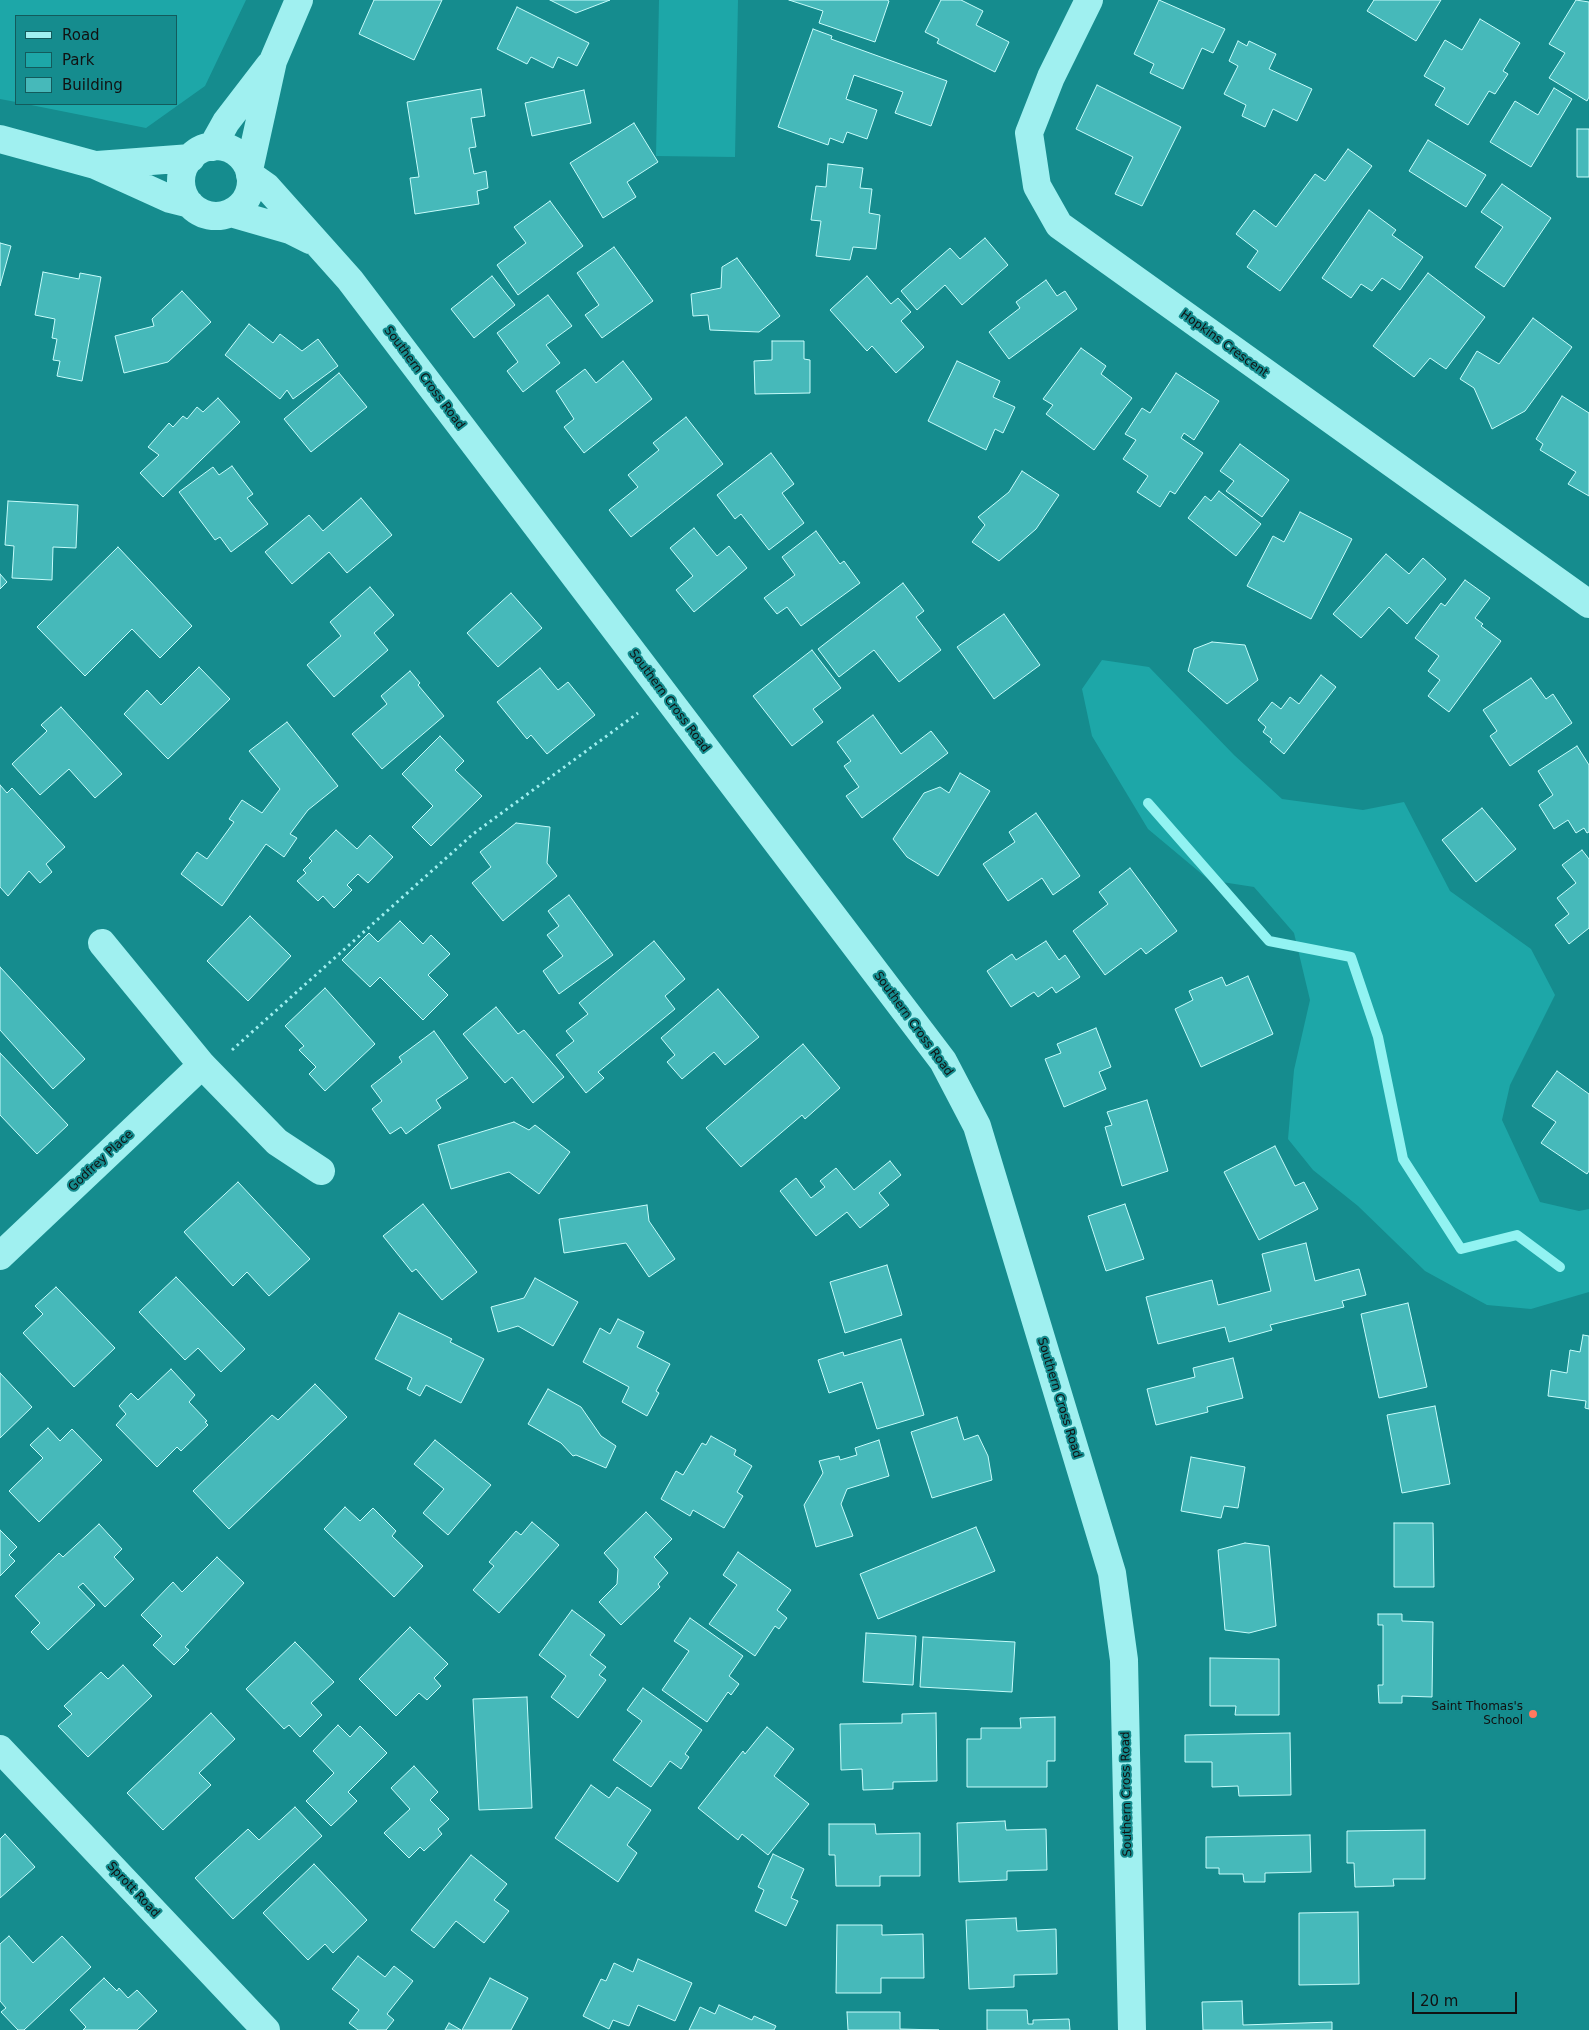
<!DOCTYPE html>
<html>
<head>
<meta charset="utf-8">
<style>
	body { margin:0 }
	#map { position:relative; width:1589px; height:2030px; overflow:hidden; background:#158c8e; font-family:"DejaVu Sans",sans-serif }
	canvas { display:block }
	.legend { position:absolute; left:15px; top:15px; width:162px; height:90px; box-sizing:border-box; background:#158c8e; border:1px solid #135b5c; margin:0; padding:6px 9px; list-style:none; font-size:15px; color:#111 }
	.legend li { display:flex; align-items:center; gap:10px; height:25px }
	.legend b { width:25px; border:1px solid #135b5c }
	.scale { position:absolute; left:1412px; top:1992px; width:105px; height:22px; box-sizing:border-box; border:2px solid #111; border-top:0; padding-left:6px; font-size:15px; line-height:18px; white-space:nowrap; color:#111; -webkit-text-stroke:4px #158c8e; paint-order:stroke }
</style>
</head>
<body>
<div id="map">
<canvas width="1589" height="2030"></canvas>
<ul class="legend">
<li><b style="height:6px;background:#a0f0f0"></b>Road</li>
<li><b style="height:14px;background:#1da7a8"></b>Park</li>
<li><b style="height:14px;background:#46b9ba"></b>Building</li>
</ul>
<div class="scale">20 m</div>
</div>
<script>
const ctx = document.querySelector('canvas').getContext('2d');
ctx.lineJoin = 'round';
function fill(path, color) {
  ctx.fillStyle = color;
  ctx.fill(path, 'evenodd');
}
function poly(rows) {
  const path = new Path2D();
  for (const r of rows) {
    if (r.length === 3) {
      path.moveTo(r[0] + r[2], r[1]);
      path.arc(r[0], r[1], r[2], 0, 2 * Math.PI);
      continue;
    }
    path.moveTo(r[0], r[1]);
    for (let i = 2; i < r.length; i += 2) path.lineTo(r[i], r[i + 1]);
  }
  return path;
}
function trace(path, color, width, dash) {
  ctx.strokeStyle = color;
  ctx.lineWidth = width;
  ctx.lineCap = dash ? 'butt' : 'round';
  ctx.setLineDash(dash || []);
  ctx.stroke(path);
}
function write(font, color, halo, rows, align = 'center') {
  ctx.font = font + ' "DejaVu Sans",sans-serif';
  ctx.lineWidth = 4;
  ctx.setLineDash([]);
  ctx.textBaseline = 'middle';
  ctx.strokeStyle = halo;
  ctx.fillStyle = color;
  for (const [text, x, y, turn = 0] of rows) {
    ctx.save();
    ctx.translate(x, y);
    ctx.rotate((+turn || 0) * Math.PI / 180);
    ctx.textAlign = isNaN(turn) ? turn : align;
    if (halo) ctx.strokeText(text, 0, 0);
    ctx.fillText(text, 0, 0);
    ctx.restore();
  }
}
fill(poly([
	[0,0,246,0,205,86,146,128,26,104,176,104,176,16,16,16,16,102,0,99],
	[659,0,738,0,735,157,656,156],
	[1102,660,1149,667,1234,755,1282,799,1363,810,1404,802,1450,891,1531,949,1555,995,1510,1085,1502,1120,1540,1202,1579,1211,1589,1209,1589,1292,1531,1309,1487,1305,1425,1271,1358,1206,1313,1170,1288,1139,1294,1070,1310,1000,1294,933,1254,887,1209,880,1148,829,1092,736,1082,689]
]), '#1da7a8');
trace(poly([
	[1148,803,1269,941,1351,957,1378,1037,1403,1159,1461,1249,1517,1235,1560,1267]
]), '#92f3f2', 10);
const building = poly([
	[374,0,442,0,414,60,359,34,374,0],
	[550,0,610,0,576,13,550,0],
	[789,0,887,0,889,1,875,42,819,23,823,11,789,0],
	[941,0,961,0,983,11,976,25,1009,42,995,72,937,43,939,39,925,32,941,0],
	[1159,0,1225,29,1213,53,1202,48,1183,89,1150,73,1154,64,1134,54,1159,0],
	[1374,0,1441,0,1416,41,1367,11,1374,0],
	[1576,0,1589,2,1589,97,1587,101,1549,78,1565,53,1549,44,1576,0],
	[517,7,589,43,577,66,558,57,553,68,531,57,527,64,497,49,517,7],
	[1480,19,1520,43,1503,71,1508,74,1495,94,1489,91,1468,125,1435,105,1445,88,1424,76,1445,40,1462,50,1480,19],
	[813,29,832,36,831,39,947,81,931,126,895,113,903,92,854,75,846,99,877,110,867,139,847,132,843,143,830,138,828,145,778,127,813,29],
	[1238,41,1247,46,1249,41,1276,54,1269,69,1312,89,1297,121,1273,109,1265,127,1242,116,1246,105,1224,94,1238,66,1229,61,1238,41],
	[1097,85,1181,127,1142,206,1115,194,1133,157,1076,129,1097,85],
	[1554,88,1572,99,1531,167,1490,142,1515,101,1538,115,1554,88],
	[481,89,485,116,471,118,476,147,469,148,474,174,486,171,488,188,477,191,479,204,415,214,410,178,419,177,407,102,481,89],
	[584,90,591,123,532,136,525,103,584,90],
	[634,123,658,162,627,182,636,197,603,218,570,163,634,123],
	[1577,129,1589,129,1589,177,1577,177,1577,129],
	[1428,140,1486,175,1466,207,1409,171,1428,140],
	[1348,149,1372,166,1280,291,1247,267,1258,251,1236,234,1254,210,1276,227,1315,174,1325,181,1348,149],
	[828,164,863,168,860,188,872,189,869,213,880,215,876,249,853,247,850,260,816,256,821,221,811,220,816,186,826,187,828,164],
	[1502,184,1551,218,1504,287,1475,267,1503,227,1481,212,1502,184],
	[550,201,583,246,518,295,497,265,526,243,514,227,550,201],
	[1369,210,1396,230,1392,235,1423,257,1400,290,1382,278,1372,291,1361,284,1351,298,1322,278,1369,210],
	[985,238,1008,265,962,305,945,285,917,310,901,291,950,248,960,259,985,238],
	[0,243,11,246,0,286,0,243],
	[614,247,653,301,602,338,585,315,599,305,577,273,614,247],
	[737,258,780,316,759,332,710,330,708,315,693,316,691,294,721,288,722,267,737,258],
	[43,272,79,279,80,273,101,277,82,381,57,376,60,361,53,360,57,339,52,338,55,319,35,315,43,272],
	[1428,273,1485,317,1446,369,1430,358,1414,377,1373,346,1428,273],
	[492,276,515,305,474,338,451,309,492,276],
	[867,276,891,304,898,298,911,312,901,321,924,347,896,373,872,346,867,351,830,310,867,276],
	[1046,280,1057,296,1065,291,1077,309,1009,359,989,332,1020,308,1016,302,1046,280],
	[182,291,211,322,168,362,124,373,115,336,154,326,152,319,182,291],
	[548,295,572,326,546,345,560,363,523,392,507,371,518,362,497,333,548,295],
	[1533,318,1572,347,1525,411,1492,429,1474,388,1460,379,1477,351,1499,364,1533,318],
	[249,324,273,343,280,334,302,351,318,339,338,366,293,399,287,390,280,399,225,355,249,324],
	[772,341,804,341,804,359,810,360,810,393,755,394,754,361,772,360,772,341],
	[1081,348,1106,366,1101,374,1132,398,1094,450,1046,414,1053,405,1043,399,1081,348],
	[623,361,652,399,584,453,564,427,574,419,556,391,585,369,596,383,623,361],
	[957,361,1000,381,993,397,1015,407,1003,433,995,429,986,450,928,421,957,361],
	[339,373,367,407,311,452,284,419,339,373],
	[1176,373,1219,401,1194,440,1184,433,1181,438,1203,453,1175,494,1170,491,1160,507,1137,492,1148,476,1123,459,1136,440,1125,434,1142,408,1150,413,1176,373],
	[1562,396,1589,413,1589,496,1568,484,1576,472,1540,450,1543,444,1536,439,1562,396],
	[218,398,240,422,163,497,140,473,159,455,148,447,169,423,173,427,183,416,187,419,197,407,203,412,218,398],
	[686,417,723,464,631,537,609,510,638,487,628,475,659,450,653,443,686,417],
	[1240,444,1289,480,1262,517,1226,491,1234,481,1220,471,1240,444],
	[771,453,794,484,782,493,804,523,769,550,741,514,735,519,717,495,771,453],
	[232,466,253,494,247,498,268,524,231,552,220,537,215,540,179,492,213,467,219,475,232,466],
	[1022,471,1059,495,1036,529,999,561,972,542,985,525,978,517,1009,492,1022,471],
	[1219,491,1261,524,1236,556,1188,518,1205,496,1211,501,1219,491],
	[361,498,392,535,347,573,329,552,292,584,265,552,309,515,323,531,361,498],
	[8,501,78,505,76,548,53,547,52,580,12,578,14,546,5,545,8,501],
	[1300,512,1352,539,1311,619,1247,586,1273,536,1284,542,1300,512],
	[694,528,717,556,729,546,747,568,694,612,676,590,693,576,670,548,694,528],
	[816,531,840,564,844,561,860,583,801,626,787,607,777,614,764,598,795,575,782,557,816,531],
	[118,547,192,626,160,658,132,629,85,676,37,627,118,547],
	[1386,554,1409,574,1423,558,1446,579,1407,624,1389,607,1361,638,1333,614,1386,554],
	[0,574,7,582,0,589,0,574],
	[1465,580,1490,598,1475,618,1483,624,1481,626,1501,641,1449,712,1428,696,1440,680,1428,671,1439,656,1415,638,1441,603,1445,606,1465,580],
	[903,583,924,611,916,617,941,650,899,682,874,650,839,677,818,649,903,583],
	[370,587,394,615,374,633,388,650,334,697,307,665,341,636,330,622,370,587],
	[511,593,542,628,498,667,467,633,511,593],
	[1004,614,1040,665,994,699,957,647,1004,614],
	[1212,642,1245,645,1258,680,1227,704,1188,671,1194,649,1212,642],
	[812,650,841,688,813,709,823,722,792,746,753,696,812,650],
	[199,667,230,699,168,759,124,714,147,690,161,705,199,667],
	[540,668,558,690,568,682,595,715,547,754,531,735,527,739,497,702,540,668],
	[410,671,420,683,418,685,444,716,382,769,352,734,387,704,381,696,410,671],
	[1321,675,1336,687,1284,754,1270,742,1272,739,1263,732,1266,727,1258,720,1272,702,1281,709,1290,697,1299,704,1321,675],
	[1531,678,1546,699,1553,694,1572,723,1510,766,1490,736,1497,731,1483,710,1531,678],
	[61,707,122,774,95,798,69,769,40,795,12,764,47,731,41,725,61,707],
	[873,715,901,754,931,731,948,753,862,818,846,796,859,787,844,766,851,761,837,742,873,715],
	[287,722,338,786,308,810,290,834,297,838,284,857,266,844,222,906,181,874,197,852,207,859,234,822,229,819,242,800,262,813,280,789,249,751,287,722],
	[440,736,464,761,455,770,482,796,431,846,412,827,433,806,402,774,440,736],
	[1577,746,1589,765,1589,832,1587,833,1584,828,1576,833,1568,820,1554,829,1539,805,1553,795,1538,771,1577,746],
	[960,773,990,791,938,876,907,857,893,839,924,793,940,787,949,793,960,773],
	[0,785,7,793,12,788,65,847,46,864,52,872,40,883,29,871,8,896,0,887,0,785],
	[1482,808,1516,849,1476,882,1442,840,1482,808],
	[1036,813,1080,876,1053,895,1042,878,1008,901,983,864,1015,842,1009,832,1036,813],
	[516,823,550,827,547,863,557,876,503,921,472,883,491,867,480,852,516,823],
	[336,830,357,849,370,835,393,857,368,883,358,874,347,885,352,890,334,908,323,896,318,901,297,881,306,873,303,870,312,861,309,858,336,830],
	[1582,850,1589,859,1589,928,1569,944,1555,925,1569,914,1557,898,1576,883,1562,865,1582,850],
	[1130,868,1177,931,1146,954,1141,948,1105,975,1073,931,1108,904,1099,892,1130,868],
	[569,895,613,955,559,994,543,971,563,956,547,935,559,926,548,911,569,895],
	[250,916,291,956,248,1001,207,961,250,916],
	[400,921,423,944,431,935,450,954,428,975,448,995,423,1020,380,977,370,987,342,960,369,933,378,942,400,921],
	[654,941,685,979,665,996,675,1009,598,1072,604,1078,586,1093,556,1055,574,1041,566,1031,588,1014,579,1003,654,941],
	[1046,941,1059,960,1065,955,1080,977,1056,993,1052,987,1038,997,1034,992,1011,1007,987,971,1012,954,1016,960,1046,941],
	[0,967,85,1059,53,1089,0,1030,0,967],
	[1248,976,1273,1034,1201,1067,1175,1009,1193,1000,1189,991,1222,977,1226,986,1248,976],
	[325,988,375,1044,325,1091,309,1074,316,1067,299,1050,304,1046,285,1026,325,988],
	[718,989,759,1037,725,1065,714,1052,682,1079,667,1062,675,1055,661,1038,718,989],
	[496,1007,518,1034,524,1030,564,1077,533,1103,512,1077,505,1083,463,1034,496,1007],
	[1096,1028,1111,1067,1099,1072,1106,1089,1064,1107,1045,1059,1061,1053,1057,1044,1096,1028],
	[434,1031,468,1078,436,1100,441,1108,406,1134,401,1127,390,1134,372,1109,382,1101,371,1086,402,1062,399,1057,434,1031],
	[803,1044,840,1088,805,1119,802,1115,741,1167,706,1128,803,1044],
	[0,1053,68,1125,37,1154,0,1115,0,1053],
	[1557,1071,1589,1094,1589,1171,1587,1174,1541,1143,1556,1122,1532,1106,1557,1071],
	[1147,1100,1168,1171,1122,1186,1105,1127,1112,1125,1107,1112,1147,1100],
	[514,1122,529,1130,535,1125,570,1152,539,1194,509,1172,451,1189,438,1145,514,1122],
	[1275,1146,1295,1186,1304,1182,1318,1209,1259,1240,1224,1172,1275,1146],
	[890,1161,901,1175,879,1193,889,1205,860,1228,847,1212,816,1236,780,1191,796,1178,811,1198,825,1187,820,1181,836,1168,854,1190,890,1161],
	[238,1182,310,1259,269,1296,247,1272,233,1286,184,1232,238,1182],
	[423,1204,477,1272,442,1300,416,1269,412,1272,383,1236,423,1204],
	[1125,1204,1144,1259,1106,1271,1088,1216,1125,1204],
	[647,1205,649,1221,675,1259,649,1277,626,1243,564,1253,559,1219,647,1205],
	[1306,1243,1315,1281,1359,1269,1366,1295,1342,1301,1344,1307,1270,1325,1272,1330,1229,1342,1225,1327,1158,1344,1146,1297,1212,1280,1218,1305,1271,1291,1262,1254,1306,1243],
	[887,1265,902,1315,845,1333,830,1282,887,1265],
	[176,1277,245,1349,221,1372,198,1348,185,1360,139,1312,176,1277],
	[535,1278,578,1302,553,1346,518,1326,498,1332,491,1307,524,1298,535,1278],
	[56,1287,115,1348,74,1387,23,1333,43,1314,35,1306,56,1287],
	[1408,1303,1427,1387,1379,1398,1361,1314,1408,1303],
	[399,1313,452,1339,450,1342,484,1359,461,1403,426,1385,420,1396,407,1389,412,1378,375,1359,399,1313],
	[618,1319,644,1332,637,1347,670,1364,656,1391,659,1393,647,1416,622,1402,629,1387,583,1362,600,1328,610,1334,618,1319],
	[1583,1335,1589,1336,1589,1409,1585,1408,1586,1401,1548,1396,1551,1370,1567,1373,1570,1350,1580,1352,1583,1335],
	[901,1339,924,1415,877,1429,862,1382,829,1393,818,1360,843,1352,844,1356,901,1339],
	[1233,1358,1243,1398,1207,1407,1208,1412,1156,1425,1147,1389,1195,1377,1193,1368,1233,1358],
	[171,1369,195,1395,189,1402,207,1421,205,1422,208,1425,181,1451,177,1447,157,1467,116,1425,126,1414,119,1406,131,1393,138,1400,171,1369],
	[0,1373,32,1407,0,1438,0,1373],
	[315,1384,347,1417,229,1529,193,1491,272,1415,278,1420,315,1384],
	[548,1389,581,1407,601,1436,616,1446,606,1468,576,1455,573,1456,561,1443,528,1424,548,1389],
	[1435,1406,1450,1484,1402,1493,1387,1415,1435,1406],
	[957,1417,964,1440,978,1435,988,1456,992,1480,932,1498,911,1432,957,1417],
	[48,1428,60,1441,72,1429,102,1460,39,1522,9,1491,43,1458,30,1445,48,1428],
	[711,1436,736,1450,734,1455,752,1466,737,1492,743,1496,724,1528,693,1510,690,1516,661,1499,676,1471,683,1475,702,1443,706,1445,711,1436],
	[435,1440,491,1485,448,1535,423,1513,444,1489,414,1464,435,1440],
	[879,1440,889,1476,847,1489,841,1504,853,1536,816,1547,804,1505,823,1473,819,1461,839,1456,840,1460,857,1455,855,1448,879,1440],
	[1191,1457,1245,1467,1238,1508,1224,1506,1221,1518,1181,1511,1191,1457],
	[345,1507,360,1521,373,1508,396,1531,392,1536,423,1566,394,1597,324,1529,345,1507],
	[646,1512,672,1539,654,1557,668,1573,658,1584,660,1587,621,1625,599,1602,617,1584,618,1569,604,1553,646,1512],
	[532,1522,559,1545,499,1613,473,1590,494,1566,489,1562,516,1531,521,1535,532,1522],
	[1394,1523,1433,1523,1434,1587,1394,1587,1394,1523],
	[99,1524,122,1549,114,1557,134,1579,105,1607,83,1583,78,1587,95,1605,48,1650,31,1632,40,1623,15,1596,59,1553,63,1557,99,1524],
	[976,1527,995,1571,878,1619,860,1574,976,1527],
	[0,1530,17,1547,9,1555,15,1561,0,1576,0,1530],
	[1245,1543,1269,1546,1276,1626,1249,1633,1225,1630,1218,1550,1245,1543],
	[738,1552,791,1590,777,1610,787,1618,779,1629,775,1626,755,1656,709,1624,737,1585,723,1575,738,1552],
	[217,1557,244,1583,185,1647,189,1650,174,1665,153,1645,162,1636,141,1615,173,1582,182,1592,217,1557],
	[572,1610,605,1635,590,1655,606,1667,599,1675,606,1680,578,1718,551,1697,566,1676,539,1655,572,1610],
	[1378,1614,1402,1614,1402,1621,1433,1622,1432,1697,1402,1696,1402,1703,1379,1703,1378,1685,1383,1685,1383,1625,1378,1625,1378,1614],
	[690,1618,743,1656,729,1676,739,1684,731,1695,728,1692,707,1722,662,1690,689,1651,674,1641,690,1618],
	[410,1627,448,1664,434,1678,441,1686,427,1700,419,1693,396,1716,359,1679,410,1627],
	[866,1633,916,1636,913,1685,863,1682,866,1633],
	[923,1637,1015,1642,1012,1692,920,1687,923,1637],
	[295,1642,334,1682,311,1703,322,1715,300,1737,289,1725,284,1729,246,1689,295,1642],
	[1210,1658,1279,1659,1279,1715,1235,1715,1236,1706,1210,1706,1210,1658],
	[123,1665,152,1696,88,1757,58,1726,72,1714,64,1706,101,1672,108,1679,123,1665],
	[643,1688,702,1730,685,1754,689,1757,681,1769,670,1761,651,1787,613,1760,642,1721,627,1710,643,1688],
	[527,1697,532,1808,479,1810,473,1699,527,1697],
	[211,1713,235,1739,199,1773,211,1785,163,1830,127,1793,211,1713],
	[936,1713,937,1781,893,1782,893,1789,863,1790,862,1769,841,1770,840,1724,902,1723,902,1714,936,1713],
	[1055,1717,1055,1761,1047,1761,1047,1787,967,1787,967,1739,981,1739,981,1728,1021,1728,1020,1718,1055,1717],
	[338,1725,350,1737,360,1726,387,1753,348,1792,357,1801,331,1826,306,1801,334,1773,313,1751,338,1725],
	[767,1727,794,1749,774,1776,809,1804,768,1855,742,1834,738,1840,698,1808,743,1751,745,1754,767,1727],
	[1290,1733,1291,1795,1239,1796,1238,1786,1212,1787,1212,1762,1185,1762,1185,1735,1290,1733],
	[414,1766,438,1792,430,1800,449,1819,438,1829,442,1834,424,1851,420,1847,409,1858,384,1833,410,1809,391,1788,414,1766],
	[591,1785,609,1798,617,1787,651,1810,627,1845,637,1853,618,1882,555,1838,591,1785],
	[295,1807,322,1836,233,1919,195,1878,248,1829,259,1840,295,1807],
	[1005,1821,1006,1830,1046,1829,1047,1870,1007,1871,1007,1880,959,1882,957,1823,1005,1821],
	[829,1824,875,1824,876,1834,920,1833,920,1876,880,1876,880,1886,836,1886,835,1855,829,1855,829,1824],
	[1425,1830,1425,1879,1393,1879,1394,1886,1355,1887,1354,1863,1347,1863,1347,1831,1425,1830],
	[5,1834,35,1867,0,1898,0,1839,5,1834],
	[1310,1835,1311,1872,1265,1873,1265,1882,1244,1882,1243,1874,1219,1874,1219,1868,1206,1868,1206,1837,1310,1835],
	[773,1854,804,1869,791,1898,798,1901,786,1926,755,1911,764,1890,758,1887,773,1854],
	[471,1855,507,1884,494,1900,509,1911,484,1943,456,1921,434,1948,411,1930,471,1855],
	[314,1864,367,1920,333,1953,325,1944,308,1960,263,1913,314,1864],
	[1358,1912,1359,1984,1299,1985,1299,1913,1358,1912],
	[1016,1918,1017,1931,1056,1929,1057,1974,1014,1975,1014,1987,969,1989,966,1920,1016,1918],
	[837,1925,882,1925,882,1935,923,1934,924,1978,881,1978,881,1993,836,1993,837,1925],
	[9,1936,33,1963,62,1936,91,1967,24,2030,18,2030,1,2012,6,2008,0,2001,0,1944,9,1936],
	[358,1956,385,1977,394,1966,413,1981,387,2014,394,2020,386,2030,358,2030,349,2023,359,2010,332,1989,358,1956],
	[638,1959,692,1983,675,2021,638,2005,629,2026,613,2020,609,2029,583,2016,601,1979,606,1981,614,1963,633,1972,638,1959],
	[104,1978,117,1991,119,1988,128,1998,137,1990,157,2011,137,2030,83,2030,86,2027,70,2010,104,1978],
	[490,1978,528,1998,511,2030,462,2030,490,1978],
	[1242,2001,1243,2025,1332,2022,1332,2030,1203,2030,1202,2002,1242,2001],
	[719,2005,752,2020,754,2016,776,2026,774,2030,689,2030,700,2007,715,2014,719,2005],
	[987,2010,1027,2010,1028,2024,1033,2024,1033,2020,1069,2019,1070,2030,987,2030,987,2010],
	[847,2012,900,2012,900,2029,939,2030,848,2030,847,2012],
	[449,2023,461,2030,445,2030,449,2023]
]);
fill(building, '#46b9ba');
trace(building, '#c6fcfb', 1);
trace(poly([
	[232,1050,473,834,638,713]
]), '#a0f0f0', 3, [2.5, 4]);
trace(poly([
	[1089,0,1051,77,1029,133,1037,186,1059,225,1589,604],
	[0,139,95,165,170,199,190,204],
	[216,181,35],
	[212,147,226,122,269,66],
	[97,165,191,158],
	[249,170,273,61,299,0],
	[250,175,267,187,350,280,943,1061,977,1126,1112,1573,1124,1660,1132,2030],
	[231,213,290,230,310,240],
	[102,943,202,1065,277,1142,321,1171],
	[0,1256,202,1065],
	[0,1749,266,2030]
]), '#a0f0f0', 28);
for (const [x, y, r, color] of [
	[1533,1714,5,"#ff795f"]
]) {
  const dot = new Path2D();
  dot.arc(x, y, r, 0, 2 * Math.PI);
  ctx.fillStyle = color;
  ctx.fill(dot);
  trace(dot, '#158c8e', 2);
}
write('12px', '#111', '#158c8e', [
	["Hopkins Crescent",1224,344,36],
	["Southern Cross Road",424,378,53],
	["Southern Cross Road",669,701,53],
	["Southern Cross Road",913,1024,54],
	["Godfrey Place",101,1161,-43],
	["Southern Cross Road",1059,1398,73],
	["Southern Cross Road",1127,1794,-91],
	["Sprott Road",133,1890,47]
]);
write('12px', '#111', '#158c8e', [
	["Saint Thomas's",1523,1707],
	["School",1523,1721]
], 'right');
</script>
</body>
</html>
